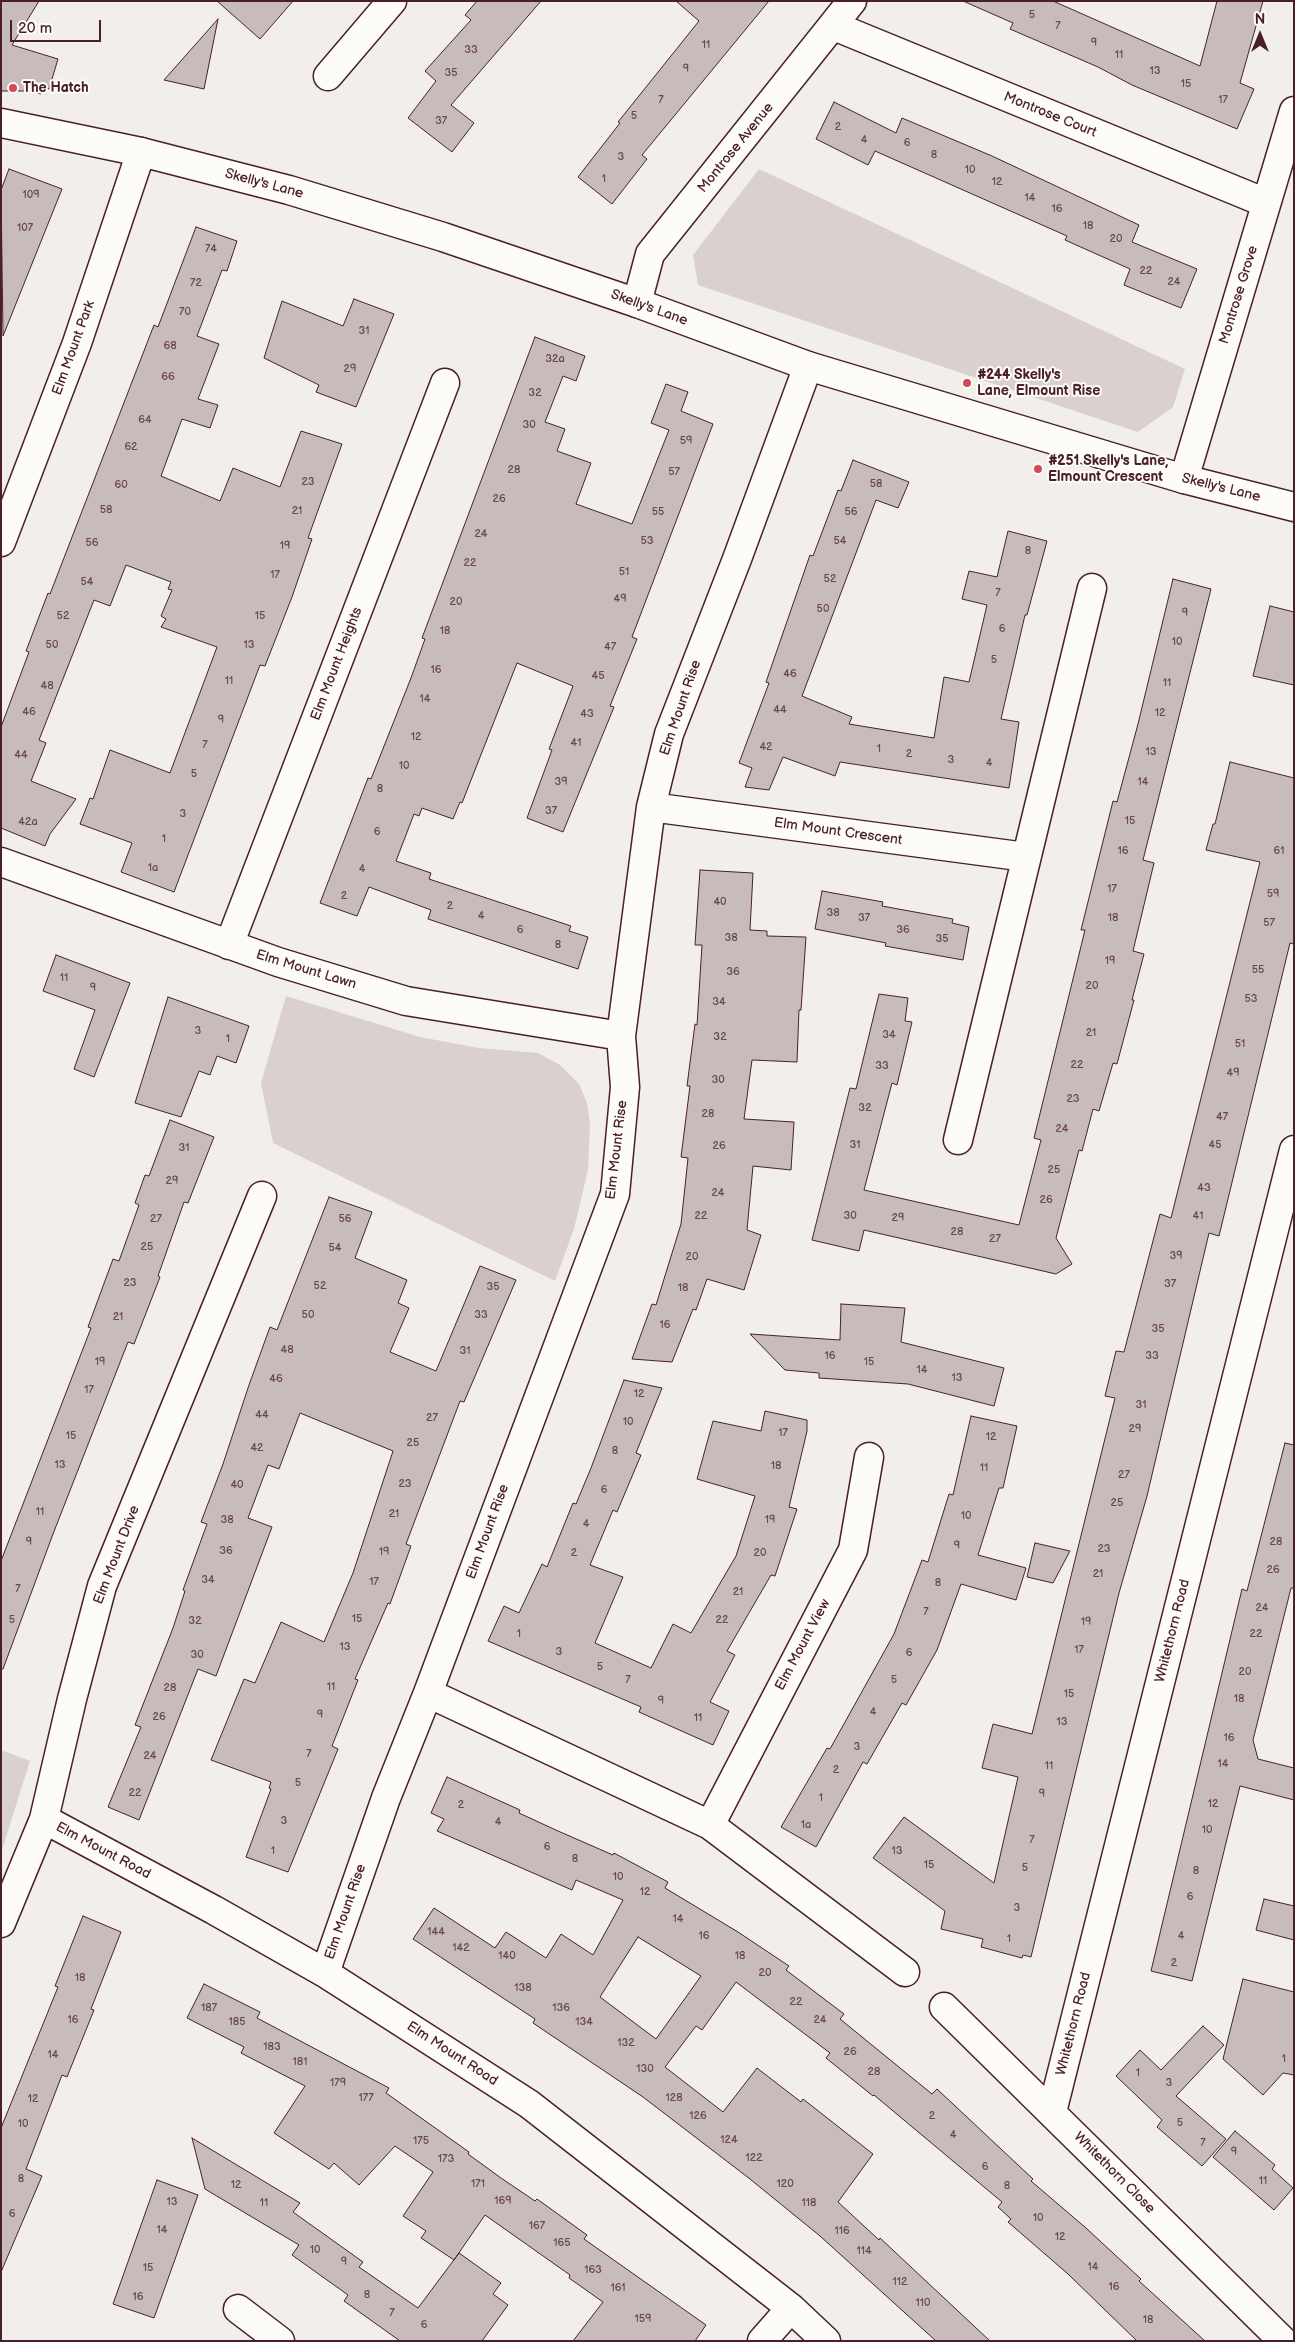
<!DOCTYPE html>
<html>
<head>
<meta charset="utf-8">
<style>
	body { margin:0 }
	#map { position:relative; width:1295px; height:2342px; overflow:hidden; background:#f2efeb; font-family:"Balsamiq Sans",sans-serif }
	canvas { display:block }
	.frame { position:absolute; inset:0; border:2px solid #4a1f2b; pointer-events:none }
	.north { position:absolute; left:1235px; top:10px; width:50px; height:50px; -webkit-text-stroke:4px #fdfcf7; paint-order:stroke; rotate:0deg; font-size:14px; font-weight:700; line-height:20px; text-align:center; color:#4a1f2b }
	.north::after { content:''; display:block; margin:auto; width:18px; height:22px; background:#4a1f2b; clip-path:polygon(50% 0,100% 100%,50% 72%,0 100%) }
	.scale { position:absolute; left:10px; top:20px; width:91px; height:22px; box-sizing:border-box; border:2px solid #4a1f2b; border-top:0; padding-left:6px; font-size:15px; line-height:18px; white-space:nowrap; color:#4a1f2b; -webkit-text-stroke:4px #fdfcf7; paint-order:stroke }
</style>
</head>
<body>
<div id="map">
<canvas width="1295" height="2342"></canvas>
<div class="frame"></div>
<div class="north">N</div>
<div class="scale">20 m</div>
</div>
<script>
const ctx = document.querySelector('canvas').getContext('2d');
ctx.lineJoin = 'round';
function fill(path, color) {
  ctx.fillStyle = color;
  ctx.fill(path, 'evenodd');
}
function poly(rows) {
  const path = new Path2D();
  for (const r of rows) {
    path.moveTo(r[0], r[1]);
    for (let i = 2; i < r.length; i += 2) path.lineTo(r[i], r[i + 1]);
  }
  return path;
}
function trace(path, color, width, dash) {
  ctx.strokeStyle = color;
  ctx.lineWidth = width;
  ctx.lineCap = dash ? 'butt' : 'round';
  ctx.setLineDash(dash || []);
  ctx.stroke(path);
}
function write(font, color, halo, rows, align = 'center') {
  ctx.font = font + ' "Balsamiq Sans",sans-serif';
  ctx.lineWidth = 4;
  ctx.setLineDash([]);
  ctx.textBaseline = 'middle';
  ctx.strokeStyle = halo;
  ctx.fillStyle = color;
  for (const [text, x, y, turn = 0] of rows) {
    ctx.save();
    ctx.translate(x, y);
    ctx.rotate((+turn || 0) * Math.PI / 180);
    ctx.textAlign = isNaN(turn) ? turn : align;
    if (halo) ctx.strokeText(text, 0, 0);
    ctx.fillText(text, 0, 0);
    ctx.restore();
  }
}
fill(poly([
	[759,169,1185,369,1173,407,1138,432,698,285,693,255],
	[286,996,420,1037,479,1048,538,1053,560,1065,579,1084,587,1103,590,1124,588,1170,574,1229,555,1281,273,1143,261,1083],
	[1,1750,30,1761,1,1853]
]), '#d9d0cf');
const building = poly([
	[1,1,39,1,12,45,58,59,49,89,43,87,41,94,28,91,1,91,1,1],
	[217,1,293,1,260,39,217,1],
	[477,1,541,1,451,105,474,123,452,152,408,118,436,81,425,71,471,20,465,15,477,1],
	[676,1,769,1,642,155,647,159,612,204,578,177,620,123,618,122,699,21,676,1],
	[963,1,1053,1,1200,66,1217,1,1263,1,1240,83,1254,89,1237,129,1132,85,1098,67,1010,29,1013,23,963,1],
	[218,19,204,89,164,80,218,19],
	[834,102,896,133,902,118,992,156,1139,225,1132,242,1197,269,1181,308,1124,285,1130,269,1065,240,1067,236,875,151,868,165,816,139,834,102],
	[9,169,62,189,3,336,1,190,9,169],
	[196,227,237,241,227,271,222,270,197,336,219,344,198,399,218,405,210,428,182,419,161,476,220,501,233,468,280,487,301,431,342,444,308,538,312,539,292,597,265,666,260,665,174,892,121,872,132,843,80,824,90,798,93,799,110,750,170,773,217,647,161,627,166,619,161,616,172,590,168,589,171,582,126,565,110,606,94,600,39,740,46,743,31,781,76,799,50,834,45,846,1,828,1,727,29,652,26,651,48,593,50,594,154,325,158,327,196,227],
	[354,299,394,314,356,407,316,392,319,385,264,358,282,301,343,326,354,299],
	[535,337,585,356,576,381,563,376,545,422,565,429,557,451,591,463,576,504,632,524,669,430,651,423,666,384,688,392,681,411,713,424,632,637,637,639,610,706,614,707,563,832,527,818,552,750,549,749,573,686,517,663,462,803,460,802,453,819,422,808,419,816,414,814,396,861,431,873,429,879,571,926,569,931,588,937,578,969,428,919,431,910,369,887,357,916,320,903,368,778,371,779,411,678,425,639,422,638,535,337],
	[853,460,909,482,898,508,876,500,802,696,852,717,849,724,934,738,944,677,969,682,987,605,962,599,969,571,997,577,1008,531,1047,541,1027,615,1025,615,1001,719,1019,722,1009,788,840,762,835,776,783,757,769,790,745,787,752,768,739,763,769,683,766,682,810,555,813,556,838,490,841,491,853,460],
	[1173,579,1211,589,1143,860,1154,863,1133,951,1144,954,1132,1000,1134,1000,1117,1064,1113,1063,1099,1111,1093,1109,1082,1151,1079,1150,1056,1238,1072,1264,1056,1274,864,1230,859,1251,812,1240,850,1088,856,1089,879,994,908,998,905,1021,912,1022,897,1085,892,1083,864,1190,1019,1225,1041,1140,1034,1138,1085,930,1081,930,1113,801,1117,802,1138,724,1173,579],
	[1270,606,1294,612,1294,685,1253,676,1270,606],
	[1230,762,1294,778,1294,944,1290,943,1219,1236,1209,1233,1147,1496,1119,1593,1031,1957,1023,1955,1022,1958,981,1947,983,1939,941,1929,945,1911,873,1858,904,1817,994,1883,1018,1777,982,1768,993,1724,1032,1734,1115,1398,1105,1396,1116,1351,1124,1352,1160,1214,1171,1218,1260,862,1206,850,1213,824,1215,824,1230,762],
	[700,870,753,873,750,930,767,931,767,936,806,937,801,1010,799,1010,797,1062,752,1060,744,1119,794,1122,791,1170,753,1166,747,1230,761,1235,744,1290,707,1279,696,1310,693,1309,672,1362,632,1359,652,1304,656,1305,681,1224,688,1158,681,1157,690,1086,687,1086,695,1024,697,1025,702,945,695,945,700,870],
	[822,891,883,902,882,906,953,919,952,923,969,927,963,960,885,946,886,943,815,929,822,891],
	[56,955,130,983,94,1077,74,1069,95,1010,43,991,56,955],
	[168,997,249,1026,236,1063,217,1056,210,1075,199,1071,181,1117,135,1103,168,997],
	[170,1120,214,1137,188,1203,184,1202,158,1276,160,1277,134,1344,128,1342,53,1534,3,1669,1,1669,1,1561,91,1328,88,1327,113,1259,119,1261,139,1205,135,1203,145,1175,149,1176,170,1120],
	[329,1197,372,1212,355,1258,407,1280,398,1303,409,1308,390,1352,436,1371,480,1266,516,1280,464,1402,460,1401,406,1544,411,1546,390,1604,388,1603,355,1679,358,1680,332,1746,338,1749,288,1872,246,1857,271,1789,269,1788,271,1782,211,1760,244,1679,255,1683,281,1622,324,1642,353,1573,393,1451,300,1413,279,1469,268,1465,248,1518,272,1527,216,1676,198,1669,139,1820,108,1807,141,1727,135,1725,173,1628,185,1591,183,1590,207,1524,201,1522,223,1464,249,1385,270,1327,277,1330,329,1197],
	[841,1304,905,1308,901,1342,1004,1368,994,1406,908,1384,819,1378,819,1373,785,1370,750,1334,840,1340,841,1304],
	[624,1380,662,1388,636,1453,641,1455,617,1512,613,1510,590,1565,623,1577,595,1643,651,1668,673,1624,691,1633,736,1556,755,1496,697,1479,713,1421,761,1431,765,1411,807,1420,807,1431,789,1507,797,1509,775,1576,771,1575,727,1651,735,1655,710,1702,729,1711,713,1745,639,1712,641,1707,488,1641,504,1606,519,1613,542,1564,547,1567,573,1503,576,1504,591,1468,624,1380],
	[971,1416,1017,1426,1003,1488,999,1488,978,1555,1026,1568,1016,1600,961,1584,937,1650,906,1705,902,1703,867,1764,863,1762,816,1847,781,1827,827,1748,830,1749,894,1634,922,1560,928,1562,949,1494,953,1495,971,1416],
	[1285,1443,1294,1445,1294,1588,1291,1588,1253,1740,1258,1759,1294,1768,1294,1800,1240,1786,1192,1981,1151,1971,1242,1589,1247,1591,1285,1443],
	[1035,1543,1070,1551,1053,1583,1027,1577,1035,1543],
	[447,1777,520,1810,519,1813,558,1831,613,1855,614,1853,668,1882,665,1888,738,1932,789,1966,786,1970,844,2014,840,2019,932,2094,937,2089,1033,2179,1031,2181,1086,2228,1141,2279,1139,2281,1205,2341,1137,2341,1068,2274,1008,2222,1011,2219,998,2207,1002,2202,874,2095,873,2096,826,2058,830,2053,736,1982,702,2030,696,2026,665,2067,723,2112,757,2068,801,2102,803,2099,873,2154,838,2202,879,2240,880,2238,990,2341,936,2341,820,2236,750,2179,643,2097,533,2023,535,2019,413,1939,434,1908,495,1948,506,1932,546,1958,561,1934,593,1955,623,1900,576,1880,572,1890,437,1831,444,1819,431,1813,447,1777],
	[638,1937,701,1976,656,2039,600,1997,638,1937],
	[1264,1899,1294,1906,1294,1940,1256,1930,1264,1899],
	[83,1916,121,1932,91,2009,94,2010,67,2077,62,2075,26,2169,42,2176,1,2272,1,2128,58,1987,55,1986,83,1916],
	[1243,1979,1294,1992,1294,2075,1283,2073,1263,2095,1223,2059,1243,1979],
	[204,1984,260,2012,257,2018,389,2088,386,2093,469,2152,468,2154,501,2178,535,2201,537,2199,587,2235,584,2239,706,2325,695,2341,573,2341,603,2302,569,2278,570,2275,485,2215,454,2260,421,2238,426,2231,403,2216,433,2172,395,2146,359,2185,334,2163,329,2169,274,2133,305,2086,241,2053,244,2047,187,2018,204,1984],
	[1203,2026,1224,2045,1176,2096,1226,2139,1202,2166,1157,2127,1162,2120,1116,2076,1140,2050,1161,2070,1203,2026],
	[1235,2131,1275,2165,1272,2169,1293,2188,1274,2210,1213,2157,1235,2131],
	[192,2138,300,2203,293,2212,363,2262,359,2267,418,2308,459,2253,501,2283,493,2294,508,2305,482,2341,400,2341,344,2301,348,2295,292,2255,299,2245,205,2189,192,2138],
	[157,2180,198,2195,154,2318,113,2304,157,2180]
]);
fill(building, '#c8bbbb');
trace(building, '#4a1f2b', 1);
const street = poly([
	[834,26,1266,203],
	[328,76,392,1],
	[637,303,650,254,852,1],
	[1184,479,1294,111],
	[1,542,77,343,141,152],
	[651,807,1026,857],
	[1,862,278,962,406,1001,621,1036],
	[229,945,445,383],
	[958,1140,1092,588],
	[428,1693,710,1825,905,1972],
	[44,1819,214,1910,325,1973,529,2104,791,2308,826,2341],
	[710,1825,853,1550,869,1457],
	[1,1923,44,1819,72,1699,102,1586,262,1196],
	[325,1973,386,1798,428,1693,615,1194,625,1087,621,1036,651,807,669,734,737,559,808,366],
	[944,2007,1283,2341],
	[1052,2112,1294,1150],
	[238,2309,280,2341],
	[762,2341,791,2308]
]);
const secondary = poly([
	[1,123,141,152,289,190,443,237,637,303,808,366,1184,479,1294,507]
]);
trace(street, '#4a1f2b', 31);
trace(secondary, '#4a1f2b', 31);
trace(street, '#fdfcf7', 28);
trace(secondary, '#fdfcf7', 28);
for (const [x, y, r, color] of [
	[13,88,5,"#d1495b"],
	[967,383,5,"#d1495b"],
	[1038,469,5,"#d1495b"]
]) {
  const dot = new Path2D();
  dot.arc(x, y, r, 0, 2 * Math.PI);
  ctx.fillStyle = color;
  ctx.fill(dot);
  trace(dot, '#fdfcf7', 2);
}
write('11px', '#6a464f', null, [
	["5",1032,15],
	["7",1058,26],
	["9",1094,43],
	["11",706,45],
	["33",471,50],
	["11",1119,55],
	["9",686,69],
	["13",1155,71],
	["35",451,73],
	["15",1186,84],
	["7",661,100],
	["17",1223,100],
	["5",634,116],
	["37",441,121],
	["2",838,127],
	["4",864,140],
	["6",907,143],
	["8",934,155],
	["3",621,157],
	["10",970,170],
	["1",604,179],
	["12",997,182],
	["109",31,195],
	["14",1030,198],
	["16",1057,209],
	["18",1088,226],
	["107",25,228],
	["20",1116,239],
	["74",211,249],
	["22",1146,271],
	["24",1174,282],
	["72",196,283],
	["70",185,312],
	["31",364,331],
	["68",170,346],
	["32a",555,359],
	["29",350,369],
	["66",168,377],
	["32",535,393],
	["64",145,420],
	["30",529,425],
	["59",686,441],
	["62",131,447],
	["28",514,470],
	["57",674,472],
	["23",308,482],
	["58",876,484],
	["60",121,485],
	["26",499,499],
	["58",106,510],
	["21",297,511],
	["55",658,512],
	["56",851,512],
	["24",481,534],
	["53",647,541],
	["54",840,541],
	["56",92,543],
	["19",285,546],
	["8",1028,551],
	["22",470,563],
	["51",624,572],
	["17",275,575],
	["52",830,579],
	["54",87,582],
	["7",998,593],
	["49",620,599],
	["20",456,602],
	["50",823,609],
	["9",1185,613],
	["52",63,616],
	["15",260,616],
	["6",1002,629],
	["18",445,631],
	["10",1177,642],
	["50",52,645],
	["13",249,645],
	["47",610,647],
	["5",994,660],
	["16",436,670],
	["46",790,674],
	["45",598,676],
	["11",229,681],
	["11",1167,683],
	["48",47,686],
	["14",425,699],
	["44",780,710],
	["46",29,712],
	["12",1160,713],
	["43",587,714],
	["9",221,720],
	["12",416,737],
	["41",576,743],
	["7",205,745],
	["42",766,747],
	["1",879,749],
	["13",1151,752],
	["2",909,754],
	["44",21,755],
	["3",951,760],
	["4",989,763],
	["10",404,766],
	["5",194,774],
	["39",561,782],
	["14",1143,782],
	["8",380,789],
	["37",551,811],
	["3",183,814],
	["15",1130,821],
	["42a",28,822],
	["6",377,832],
	["1",164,839],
	["16",1123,851],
	["61",1279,851],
	["1a",153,868],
	["4",362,869],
	["17",1112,889],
	["59",1273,894],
	["2",344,896],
	["40",720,902],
	["2",450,906],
	["38",833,913],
	["4",481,916],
	["37",864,918],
	["18",1113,918],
	["57",1269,923],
	["6",520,930],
	["36",903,930],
	["38",731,938],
	["35",942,939],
	["8",558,945],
	["19",1110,961],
	["55",1258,970],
	["36",733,972],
	["11",64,978],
	["20",1092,986],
	["9",93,988],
	["53",1251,999],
	["34",719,1002],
	["3",198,1031],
	["21",1091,1033],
	["34",889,1035],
	["32",720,1037],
	["1",228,1039],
	["51",1240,1044],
	["22",1077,1065],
	["33",882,1066],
	["49",1233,1073],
	["30",718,1080],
	["23",1073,1099],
	["32",865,1108],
	["28",708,1114],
	["47",1222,1117],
	["24",1062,1129],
	["31",855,1145],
	["45",1215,1145],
	["26",719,1146],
	["31",184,1148],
	["25",1054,1170],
	["29",172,1181],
	["43",1204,1188],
	["24",718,1193],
	["26",1046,1200],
	["22",701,1216],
	["30",850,1216],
	["41",1198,1216],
	["29",898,1218],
	["27",156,1219],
	["56",345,1219],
	["28",957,1232],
	["27",995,1239],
	["25",147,1247],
	["54",335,1248],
	["39",1176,1256],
	["20",692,1257],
	["23",130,1283],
	["37",1170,1284],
	["52",320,1286],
	["35",493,1287],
	["18",683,1288],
	["50",308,1315],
	["33",481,1315],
	["21",118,1317],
	["16",665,1325],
	["35",1158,1329],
	["48",287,1350],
	["31",465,1351],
	["16",830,1356],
	["33",1152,1356],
	["19",100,1362],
	["15",869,1362],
	["14",922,1370],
	["13",957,1378],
	["46",276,1379],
	["17",89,1390],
	["12",639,1394],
	["31",1141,1405],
	["44",262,1415],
	["27",432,1418],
	["10",628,1422],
	["29",1135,1429],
	["17",783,1433],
	["15",71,1436],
	["12",991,1437],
	["25",413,1443],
	["42",257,1448],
	["8",615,1451],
	["13",60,1465],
	["18",776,1466],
	["11",984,1468],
	["27",1124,1475],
	["23",405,1484],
	["40",237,1485],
	["6",604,1490],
	["25",1117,1503],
	["11",40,1512],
	["21",394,1514],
	["10",966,1516],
	["38",227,1520],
	["19",770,1520],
	["4",586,1524],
	["9",29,1542],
	["28",1276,1542],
	["9",957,1546],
	["23",1104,1549],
	["36",226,1551],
	["19",384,1552],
	["2",574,1553],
	["20",760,1553],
	["26",1273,1570],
	["21",1098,1574],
	["34",208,1580],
	["17",374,1582],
	["8",938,1583],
	["7",18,1589],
	["21",738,1592],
	["24",1262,1608],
	["7",926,1612],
	["15",357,1619],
	["5",12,1620],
	["22",722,1620],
	["32",195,1621],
	["19",1086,1622],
	["1",519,1634],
	["22",1256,1634],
	["13",345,1647],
	["17",1079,1650],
	["3",559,1652],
	["6",909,1653],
	["30",197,1655],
	["5",600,1667],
	["20",1245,1672],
	["7",628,1680],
	["5",894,1680],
	["11",331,1687],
	["28",170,1688],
	["15",1069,1694],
	["18",1239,1699],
	["9",661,1701],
	["4",873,1712],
	["9",320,1715],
	["26",159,1717],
	["11",698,1718],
	["13",1062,1722],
	["16",1229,1738],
	["3",857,1747],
	["7",309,1754],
	["24",150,1756],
	["14",1223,1764],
	["11",1049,1766],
	["2",836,1770],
	["5",298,1783],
	["22",135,1793],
	["9",1042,1794],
	["1",821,1798],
	["12",1213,1804],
	["2",461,1805],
	["3",284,1821],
	["4",498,1822],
	["1a",806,1825],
	["10",1207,1830],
	["7",1032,1840],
	["6",547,1847],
	["1",273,1851],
	["13",897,1851],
	["8",575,1859],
	["15",929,1865],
	["5",1025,1868],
	["8",1196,1871],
	["10",618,1877],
	["12",645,1892],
	["6",1190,1897],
	["3",1017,1908],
	["14",678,1919],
	["144",436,1932],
	["16",704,1936],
	["4",1181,1936],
	["1",1009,1939],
	["142",461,1948],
	["140",507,1956],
	["18",740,1956],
	["2",1174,1963],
	["20",765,1973],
	["18",80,1978],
	["138",523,1988],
	["22",796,2002],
	["187",209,2008],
	["136",561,2008],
	["16",73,2020],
	["24",820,2020],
	["185",237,2022],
	["134",584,2022],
	["132",626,2043],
	["183",272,2047],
	["26",850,2052],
	["14",53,2055],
	["1",1284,2059],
	["181",300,2062],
	["130",645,2069],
	["28",874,2072],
	["1",1138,2073],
	["179",338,2083],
	["3",1169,2083],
	["177",366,2098],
	["128",674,2098],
	["12",33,2099],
	["126",698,2116],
	["2",932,2116],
	["5",1180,2123],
	["10",23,2124],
	["4",953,2135],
	["124",729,2140],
	["175",421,2141],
	["7",1203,2143],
	["9",1234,2152],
	["122",754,2158],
	["173",446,2159],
	["6",985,2167],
	["8",21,2179],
	["11",1263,2181],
	["171",478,2184],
	["120",785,2184],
	["12",236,2185],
	["8",1007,2186],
	["169",503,2201],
	["13",172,2202],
	["11",264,2203],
	["118",809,2203],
	["6",12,2214],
	["10",1038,2218],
	["167",537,2226],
	["14",162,2230],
	["116",842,2231],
	["12",1060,2237],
	["165",562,2243],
	["10",315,2250],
	["114",864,2251],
	["9",344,2262],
	["14",1093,2267],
	["15",148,2268],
	["163",593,2270],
	["112",900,2282],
	["16",1114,2287],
	["161",618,2288],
	["8",367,2295],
	["16",138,2297],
	["110",923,2303],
	["7",392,2313],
	["159",643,2319],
	["18",1148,2320],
	["6",424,2325]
]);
write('bold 14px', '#4a1f2b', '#fdfcf7', [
	["The Hatch",23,88],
	["#244 Skelly's",977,375],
	["Lane, Elmount Rise",977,391],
	["#251 Skelly's Lane,",1048,461],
	["Elmount Crescent",1048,477]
], 'left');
write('14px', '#4a1f2b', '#fdfcf7', [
	["Montrose Court",1050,115,22],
	["Montrose Avenue",736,148,-51],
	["Skelly's Lane",264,184,15],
	["Montrose Grove",1239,295,-73],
	["Skelly's Lane",649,308,20],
	["Elm Mount Park",74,348,-70],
	["Skelly's Lane",1221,488,14],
	["Elm Mount Heights",337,664,-69],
	["Elm Mount Rise",681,708,-71],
	["Elm Mount Crescent",838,832,8],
	["Elm Mount Lawn",306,970,17],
	["Elm Mount Rise",617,1150,-83],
	["Elm Mount Rise",488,1532,-70],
	["Elm Mount Drive",117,1555,-69],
	["Whitethorn Road",1173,1631,-76],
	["Elm Mount View",803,1645,-62],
	["Elm Mount Road",103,1851,28],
	["Elm Mount Rise",346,1912,-71],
	["Whitethorn Road",1074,2024,-76],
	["Elm Mount Road",452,2054,33],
	["Whitethorn Close",1114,2173,45]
]);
</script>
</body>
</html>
